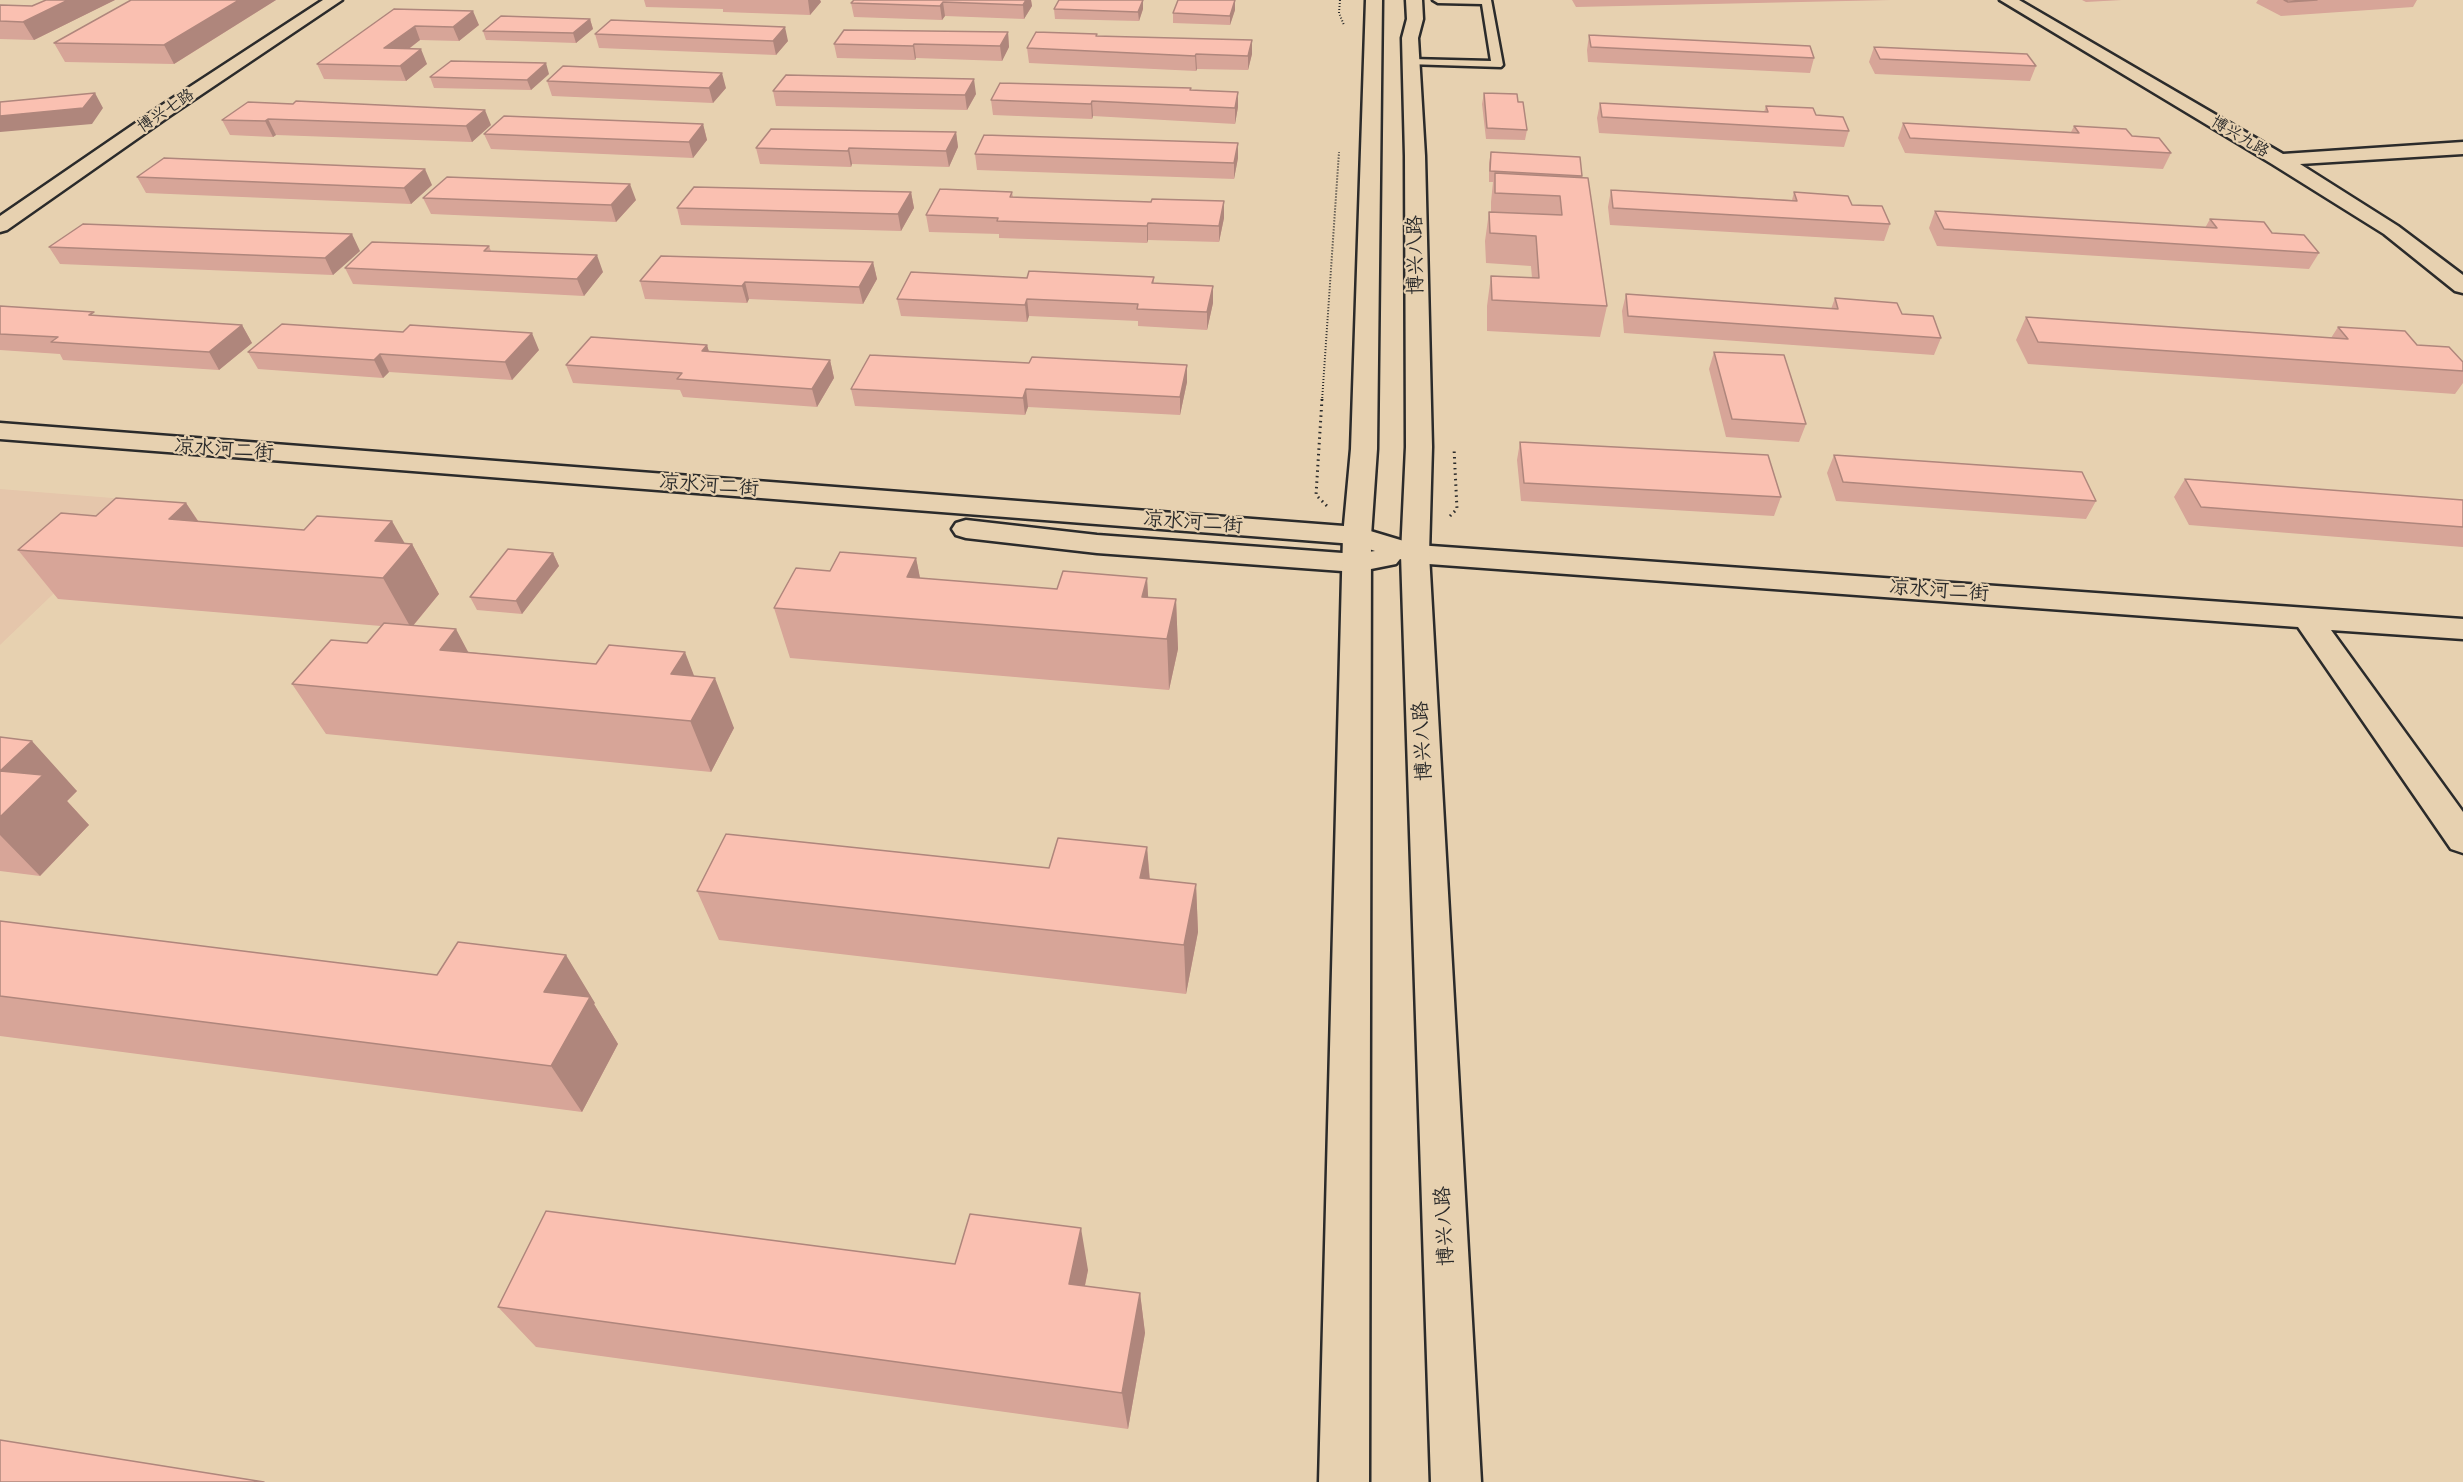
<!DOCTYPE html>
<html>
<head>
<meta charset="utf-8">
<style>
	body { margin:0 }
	canvas { display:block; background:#e7d1b0 }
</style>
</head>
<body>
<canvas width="2463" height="1482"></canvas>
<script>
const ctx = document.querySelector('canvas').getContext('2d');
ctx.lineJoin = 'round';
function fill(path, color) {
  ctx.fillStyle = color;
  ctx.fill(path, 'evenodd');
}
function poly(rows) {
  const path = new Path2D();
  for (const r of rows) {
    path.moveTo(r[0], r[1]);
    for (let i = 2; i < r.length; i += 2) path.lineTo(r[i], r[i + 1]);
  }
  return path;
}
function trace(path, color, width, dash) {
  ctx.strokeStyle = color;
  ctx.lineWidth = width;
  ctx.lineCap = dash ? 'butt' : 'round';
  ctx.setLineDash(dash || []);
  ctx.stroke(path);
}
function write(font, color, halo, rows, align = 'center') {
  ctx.font = font + ' "Patrick Hand","LXGW WenKai TC",sans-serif';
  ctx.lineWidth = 4.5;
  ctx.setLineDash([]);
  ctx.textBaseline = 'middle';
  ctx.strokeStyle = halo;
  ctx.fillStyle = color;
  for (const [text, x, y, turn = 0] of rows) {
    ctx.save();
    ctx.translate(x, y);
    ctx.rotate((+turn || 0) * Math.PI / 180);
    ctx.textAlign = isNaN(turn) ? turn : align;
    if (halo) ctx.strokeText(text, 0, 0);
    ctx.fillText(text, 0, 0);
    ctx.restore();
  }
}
fill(poly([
	[0,489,150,501,0,645]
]), '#e5c6ab');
const lane = poly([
	[1433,0,1491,0,1503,65,1501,67,1407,64,1406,62,1411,59,1491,61,1482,4,1438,3,1433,0]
]);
const street = poly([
	[323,0,342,0,171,115,7,230,0,232,0,216,159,107,323,0],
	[2000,0,2019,0,2283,154,2463,142,2463,154,2300,164,2398,226,2463,275,2463,293,2455,291,2384,234,2272,164,2000,0],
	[0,423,1357,527,1417,545,2463,619,2463,639,2331,630,2463,812,2463,853,2451,849,2298,627,1415,563,1400,559,1396,564,1356,572,1097,553,966,538,956,535,952,529,956,523,966,520,1097,535,1356,554,1375,551,1354,544,0,439,0,423]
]);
const secondary = poly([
	[1366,0,1382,0,1377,449,1371,536,1369,1482,1319,1482,1343,536,1351,449,1366,0],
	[1406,0,1422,0,1423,19,1418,38,1425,156,1432,447,1429,554,1481,1482,1431,1482,1401,554,1406,447,1405,156,1402,38,1407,19,1406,0]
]);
trace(lane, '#2b2b2b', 5);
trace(street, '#2b2b2b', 5);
trace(secondary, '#2b2b2b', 5);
trace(poly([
	[1340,0,1339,13,1344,25],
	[1322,401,1339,152]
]), '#2b2b2b', 2, [1, 2]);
trace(poly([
	[1322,399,1316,495,1327,506],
	[1450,516,1457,509,1454,448]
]), '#2b2b2b', 3, [1.5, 4]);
fill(lane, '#e7d1b0');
fill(street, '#e7d1b0');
fill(secondary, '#e7d1b0');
fill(poly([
	[46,0,115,0,34,40,0,39,0,5,32,6],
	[131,0,276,0,174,64,65,62,54,43],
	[644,0,820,0,821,2,810,15,723,12,723,9,646,7],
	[1031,0,1032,6,1024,19,945,16,942,20,854,17,851,3],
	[1143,0,1143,9,1139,21,1055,19,1054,9],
	[1235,0,1235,10,1230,25,1173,23,1173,13],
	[1572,0,1891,0,1576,7],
	[2082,0,2122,0,2086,2],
	[2258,0,2417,0,2413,7,2281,16,2256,3],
	[394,9,479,25,459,41,420,40,409,49,427,64,406,81,324,79,317,64],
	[590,19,593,29,576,43,486,40,483,31],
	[1008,32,1009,47,1002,61,916,58,915,60,837,58,834,44],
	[595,34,788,41,776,55,599,48],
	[1097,34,1097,36,1252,54,1248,70,1197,69,1196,71,1029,63,1027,48],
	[1589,35,1814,58,1810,73,1588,62,1587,50],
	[1874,47,2036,66,2030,81,1875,74,1869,62],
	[549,74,531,90,434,88,430,77],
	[547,81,726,88,713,103,552,96],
	[1191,90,1238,107,1235,124,1093,116,1092,119,993,115,991,100],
	[773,91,976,94,967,110,776,106],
	[1484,93,1518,102,1527,130,1525,140,1486,139,1482,104],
	[248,102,491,125,472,142,276,135,273,137,230,135,222,120],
	[1600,103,1764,112,1766,106,1816,115,1849,131,1844,147,1599,133,1597,118],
	[1903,123,2071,132,2074,126,2132,136,2171,153,2163,169,1905,153,1898,138],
	[703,124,707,140,693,158,491,149,484,134],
	[956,132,958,147,949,167,852,164,851,167,760,164,756,148],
	[1238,143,1238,158,1234,179,977,170,975,154],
	[1491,152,1582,176,1607,306,1600,337,1487,331,1487,306,1491,276,1532,278,1531,266,1486,263,1485,241,1489,212,1491,212,1491,202,1493,182,1489,182,1489,163],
	[137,177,432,185,411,204,146,193],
	[1611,190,1792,200,1794,192,1852,205,1890,224,1884,241,1610,225,1608,207],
	[911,192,914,208,901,231,681,225,677,208],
	[1012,192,1013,197,1151,202,1224,201,1224,218,1219,242,1148,240,1147,243,999,238,999,234,929,232,926,215],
	[423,198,636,200,616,222,431,214],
	[1935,211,2205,228,2210,219,2272,233,2319,253,2309,269,1937,246,1929,228],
	[489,246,491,251,603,272,584,296,353,284,345,268],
	[49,247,360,251,333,275,60,264],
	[873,262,877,279,863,304,749,299,747,303,645,299,640,281],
	[1154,277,1154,283,1213,286,1213,303,1207,330,1138,326,1138,321,1029,316,1027,322,901,316,897,299,1027,278],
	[1626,294,1831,309,1835,298,1902,314,1941,338,1934,355,1624,333,1622,311],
	[0,306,97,316,242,325,252,343,219,370,63,360,60,354,0,350],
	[2026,317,2331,338,2338,327,2417,345,2463,362,2463,383,2455,394,2028,364,2016,340],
	[707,345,709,352,830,360,834,378,817,407,683,397,680,390,573,383,566,365],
	[539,350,512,380,389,372,383,378,258,369,248,352],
	[1714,352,1806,424,1799,442,1726,437,1709,369],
	[1187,382,1180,415,1028,407,1025,415,855,406,851,389],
	[1520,442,1781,497,1774,516,1521,501,1517,460],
	[1834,455,2096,501,2086,519,1836,501,1827,473],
	[2185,479,2463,500,2463,547,2189,525,2174,497],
	[186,503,199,522,304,530,412,544,439,594,413,626,469,652,694,676,734,728,711,772,326,734,292,684,367,643,381,626,58,599,18,550,96,516],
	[553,553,559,566,522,614,477,610,470,597],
	[916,558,920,578,1057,589,1147,578,1148,597,1176,599,1178,649,1169,690,790,658,774,608,830,571],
	[0,737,77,791,67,801,89,825,40,876,0,871],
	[1147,847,1150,879,1196,884,1198,932,1186,994,719,940,697,891,1049,868],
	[0,921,595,1003,594,1004,618,1044,582,1112,0,1036],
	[955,1264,1088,1270,1085,1286,1140,1293,1145,1333,1128,1429,536,1347,498,1307]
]), '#d7a598');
fill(poly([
	[68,0,115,0,34,40,23,22],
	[239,0,276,0,174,64,164,45],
	[808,0,820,0,821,2,810,15],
	[1026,0,1031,0,1032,6,1024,19,1023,5],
	[1143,0,1143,9,1139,21,1138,12],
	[1235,0,1235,10,1230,25,1230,16],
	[943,2,945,16,942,20,940,6],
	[473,11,479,25,459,41,453,27],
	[590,19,593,29,576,43,573,33],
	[415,26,420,40,390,63,384,48],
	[785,27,788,41,776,55,773,41],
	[1008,32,1009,47,1002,61,1000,46],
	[1252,40,1252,54,1248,70,1248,56],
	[914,44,916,58,915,60,913,46],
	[421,49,427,64,406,81,400,66],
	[1196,54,1197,69,1196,71,1195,56],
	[546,63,549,74,531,90,527,80],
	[722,73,726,88,713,103,709,88],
	[974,79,976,94,967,110,965,95],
	[1238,92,1238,107,1235,124,1235,108],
	[95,93,103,108,92,124,0,132,0,116],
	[1092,101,1093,116,1092,119,1091,104],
	[485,110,491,125,472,142,466,126],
	[268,119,276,135,273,137,265,121],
	[703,124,707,140,693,158,689,142],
	[956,132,958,147,949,167,946,151],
	[1238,143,1238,158,1234,179,1234,163],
	[849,148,852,164,851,167,848,151],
	[425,169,432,185,411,204,404,188],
	[630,184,636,200,616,222,611,205],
	[911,192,914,208,901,231,898,214],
	[1224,201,1224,218,1219,242,1219,226],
	[1148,223,1148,240,1147,243,1147,226],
	[352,234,360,251,333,275,325,258],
	[597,255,603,272,584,296,577,279],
	[873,262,877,279,863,304,859,287],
	[745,282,749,299,747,303,742,286],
	[1213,286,1213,303,1207,330,1207,312],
	[1027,299,1029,316,1027,322,1025,305],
	[242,325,252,343,219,370,209,352],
	[532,333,539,350,512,380,505,362],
	[707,345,712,362,702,351],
	[380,354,389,372,383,378,374,360],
	[830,360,834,378,817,407,812,389],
	[1187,365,1187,382,1180,415,1180,397],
	[1026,389,1028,407,1025,415,1023,398],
	[186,503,219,553,169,519],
	[392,521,408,549,412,544,439,594,411,628,383,578,375,541],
	[553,553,559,566,522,614,516,601],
	[916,558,926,608,907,577],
	[1147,578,1150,628,1142,597],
	[1176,599,1178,649,1169,690,1167,639],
	[456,629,483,680,440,650],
	[685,652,703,699,715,678,734,728,711,772,671,674],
	[32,741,77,791,67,801,89,825,40,876,0,835,0,771],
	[1147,847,1151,897,1140,878],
	[1196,884,1198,932,1186,994,1184,945],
	[566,955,595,1003,594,1004,618,1044,582,1112,551,1066,544,992],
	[1081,1228,1088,1270,1077,1324,1069,1284],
	[1140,1293,1145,1333,1128,1429,1122,1393]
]), '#af867c');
const building = poly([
	[46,0,68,0,23,22,0,21,0,5,32,6,46,0],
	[131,0,239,0,164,45,54,43,131,0],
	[854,0,1026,0,1023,5,943,2,940,6,851,3,854,0],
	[1059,0,1143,0,1138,12,1054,9,1059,0],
	[1178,0,1235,0,1230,16,1173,13,1178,0],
	[2284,0,2317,0,2288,2,2284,0],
	[394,9,473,11,453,27,415,26,384,48,421,49,400,66,317,64,394,9],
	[501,16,590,19,573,33,483,31,501,16],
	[611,20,785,27,773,41,595,34,611,20],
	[844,30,1008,32,1000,46,914,44,913,46,834,44,844,30],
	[1036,32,1097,34,1096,36,1252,40,1248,56,1196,54,1195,56,1027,48,1036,32],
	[1589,35,1810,46,1814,58,1591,47,1589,35],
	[1874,47,2027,54,2036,66,1880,59,1874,47],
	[451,61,546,63,527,80,430,77,451,61],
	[563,66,722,73,709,88,547,81,563,66],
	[786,75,974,79,965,95,773,91,786,75],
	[1000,83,1191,88,1190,90,1238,92,1235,108,1092,101,1091,104,991,100,1000,83],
	[95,93,83,108,0,116,0,102,95,93],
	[1484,93,1517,94,1518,102,1523,102,1527,130,1487,128,1484,93],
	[296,101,485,110,466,126,268,119,265,121,222,120,248,102,293,104,296,101],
	[1600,103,1768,112,1766,106,1813,108,1816,115,1843,117,1849,131,1602,117,1600,103],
	[504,116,703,124,689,142,484,134,504,116],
	[1903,123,2079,133,2074,126,2126,129,2132,136,2159,138,2171,153,1910,138,1903,123],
	[771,129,956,132,946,151,849,148,848,151,756,148,771,129],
	[984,135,1238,143,1234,163,975,154,984,135],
	[1491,152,1580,157,1582,176,1490,171,1491,152],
	[164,158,425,169,404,188,137,177,164,158],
	[1495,173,1588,178,1607,306,1492,300,1491,276,1539,278,1536,236,1490,233,1489,212,1562,215,1560,196,1495,193,1495,173],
	[447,177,630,184,611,205,423,198,447,177],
	[694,187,911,192,898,214,677,208,694,187],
	[940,189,1012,192,1010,197,1151,202,1152,199,1224,201,1219,226,1148,223,1147,226,997,221,998,218,926,215,940,189],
	[1611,190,1797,201,1794,192,1848,196,1852,205,1882,206,1890,224,1613,208,1611,190],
	[1935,211,2217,228,2210,219,2264,222,2272,233,2304,235,2319,253,1944,229,1935,211],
	[83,224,352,234,325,258,49,247,83,224],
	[372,242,489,246,484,251,597,255,577,279,345,268,372,242],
	[661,256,873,262,859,287,745,282,742,286,640,281,661,256],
	[1029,271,1154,277,1152,283,1213,286,1207,312,1137,309,1138,304,1027,299,1025,305,897,299,911,272,1027,278,1029,271],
	[1626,294,1838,309,1835,298,1897,303,1902,314,1933,316,1941,338,1628,316,1626,294],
	[0,306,94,312,89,315,242,325,209,352,51,342,58,337,0,334,0,306],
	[2026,317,2348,339,2338,327,2405,331,2417,345,2449,347,2463,362,2463,371,2038,342,2026,317],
	[282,324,403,332,410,325,532,333,505,362,380,354,374,360,248,352,282,324],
	[591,337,707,345,702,351,830,360,812,389,677,379,682,373,566,365,591,337],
	[1714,352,1784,355,1806,424,1732,419,1714,352],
	[870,355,1029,363,1032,357,1187,365,1180,397,1026,389,1023,398,851,389,870,355],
	[1520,442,1768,455,1781,497,1524,483,1520,442],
	[1834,455,2082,472,2096,501,1843,482,1834,455],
	[2185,479,2463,500,2463,527,2201,507,2185,479],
	[116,498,186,503,169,519,304,530,317,516,392,521,375,541,412,544,383,578,18,550,61,513,96,516,116,498],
	[508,549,553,553,516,601,470,597,508,549],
	[840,552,916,558,907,577,1057,589,1063,571,1147,578,1142,597,1176,599,1167,639,774,608,796,568,830,571,840,552],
	[384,623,456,629,440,650,596,664,609,645,685,652,671,674,715,678,691,721,292,684,331,640,367,643,384,623],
	[0,737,32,741,0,771,43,775,0,817,0,737],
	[726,834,1049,868,1058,838,1147,847,1140,878,1196,884,1184,945,697,891,726,834],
	[0,921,437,975,458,942,566,955,544,992,590,997,551,1066,0,996,0,921],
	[546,1211,955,1264,970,1214,1081,1228,1069,1284,1140,1293,1122,1393,498,1307,546,1211],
	[0,1440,264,1482,0,1482,0,1440]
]);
fill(building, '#fac0b1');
trace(building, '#af867c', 1.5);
write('16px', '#2b2b2b', '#e7d1b0', [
	["博兴七路",166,111,-34],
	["博兴九路",2240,137,31]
]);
write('20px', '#2b2b2b', '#e7d1b0', [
	["博兴八路",1416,255,-91],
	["凉水河二街",224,450,4],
	["凉水河二街",709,486,4],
	["凉水河二街",1193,523,4],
	["凉水河二街",1939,591,4],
	["博兴八路",1423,741,-93],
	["博兴八路",1445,1226,-93]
]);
</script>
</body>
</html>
